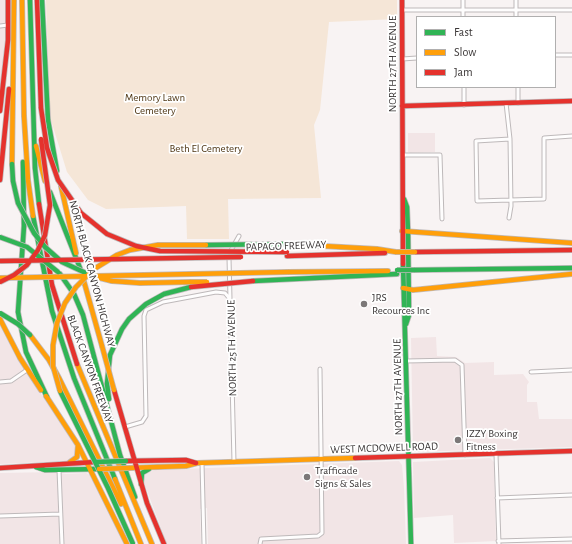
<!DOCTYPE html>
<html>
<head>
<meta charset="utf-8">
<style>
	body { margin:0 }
	#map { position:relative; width:572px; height:544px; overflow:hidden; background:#f8f3f3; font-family:"Alegreya Sans",sans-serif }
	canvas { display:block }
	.legend { position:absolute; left:416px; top:16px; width:140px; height:72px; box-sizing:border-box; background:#fff; border:1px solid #b0afaf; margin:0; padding:5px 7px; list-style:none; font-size:12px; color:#3a3636 }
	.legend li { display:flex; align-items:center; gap:8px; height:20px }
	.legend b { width:20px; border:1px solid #b0afaf }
</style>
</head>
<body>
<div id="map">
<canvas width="572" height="544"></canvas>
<ul class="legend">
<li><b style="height:5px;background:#30b455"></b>Fast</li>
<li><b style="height:5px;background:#ff9f0a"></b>Slow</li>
<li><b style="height:5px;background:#e5322d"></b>Jam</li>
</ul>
</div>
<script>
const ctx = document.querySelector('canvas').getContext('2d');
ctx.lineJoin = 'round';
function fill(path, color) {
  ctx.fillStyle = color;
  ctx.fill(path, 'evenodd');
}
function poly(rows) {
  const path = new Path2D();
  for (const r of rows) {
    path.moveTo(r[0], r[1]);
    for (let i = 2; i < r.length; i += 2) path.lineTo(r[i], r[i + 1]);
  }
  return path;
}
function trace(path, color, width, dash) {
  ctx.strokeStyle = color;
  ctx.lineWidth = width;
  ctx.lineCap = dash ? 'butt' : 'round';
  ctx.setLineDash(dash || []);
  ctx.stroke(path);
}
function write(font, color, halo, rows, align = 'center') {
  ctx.font = font + ' "Alegreya Sans",sans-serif';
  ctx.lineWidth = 3.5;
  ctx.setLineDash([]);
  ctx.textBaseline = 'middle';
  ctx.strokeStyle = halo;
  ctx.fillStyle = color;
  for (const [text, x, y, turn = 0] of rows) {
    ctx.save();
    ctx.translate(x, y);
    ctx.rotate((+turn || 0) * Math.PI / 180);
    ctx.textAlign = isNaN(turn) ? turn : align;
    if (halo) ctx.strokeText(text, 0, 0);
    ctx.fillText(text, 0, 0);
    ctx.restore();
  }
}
fill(poly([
	[0,0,6,0,7,16,0,97],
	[408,133,435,133,435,152,410,153,408,152],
	[0,324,22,365,75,445,76,456,69,461,0,464],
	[436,337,437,356,456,357,465,363,494,362,494,375,523,374,529,382,527,385,527,402,537,402,539,419,572,419,572,447,413,452,411,338],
	[490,458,494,462,496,541,454,543,453,515,414,518,413,462],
	[399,461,402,465,404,488,406,544,208,544,207,508,200,509,201,544,167,544,143,480,146,473,155,470],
	[55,472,66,474,86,473,92,476,125,544,0,544,0,473]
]), '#f2e5e6');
fill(poly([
	[46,0,397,0,397,19,329,22,320,110,314,125,321,198,228,199,229,239,187,239,186,206,106,209,88,200,67,172,50,117]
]), '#f5e6d7');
const street = poly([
	[463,0,463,17],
	[516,0,516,17],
	[402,10,572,10],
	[0,26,8,25],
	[555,55,572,55],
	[402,59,417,58],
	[464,87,464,105],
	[518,87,518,103],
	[506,103,510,139,511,206,509,218],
	[510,139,476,141,477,201,544,199,544,138,572,136],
	[403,155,440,155,442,219],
	[230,252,239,236],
	[229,258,234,462],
	[406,361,455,360,462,365,465,455],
	[531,372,572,370],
	[0,382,11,381,27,370],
	[125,427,142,422,146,416,144,316,146,310,163,302,216,292,225,293,230,299],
	[496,454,499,544],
	[202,463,204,544],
	[59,470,62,544],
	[497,498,572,495],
	[0,516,60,514],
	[498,541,572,539],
	[260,544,261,539,318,536,322,533,320,369]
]);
const fast = poly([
	[30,0,35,168,39,204],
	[42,0,48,120,57,171],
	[23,162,24,226,18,312,26,352,47,397],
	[50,192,80,268],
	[404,199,407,207,408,231,409,315,406,324],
	[33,216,52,311,74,378,115,479],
	[403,264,411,544],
	[414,270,572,268],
	[60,274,74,294,83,315,120,455,135,497],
	[253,281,397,274],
	[109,399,107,384,110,355,122,329,129,319,146,304,164,294,191,287],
	[36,467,45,470,99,469],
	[141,484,142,473,149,469]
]);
const slow = poly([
	[22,0,24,116,28,180,33,216],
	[36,146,45,181],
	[12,164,14,0],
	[61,186,76,253],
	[402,231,572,243],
	[287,244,377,249,396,252],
	[288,272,388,271],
	[83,278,102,346],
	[112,281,140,283,191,282],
	[403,288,413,290,572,274],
	[0,319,20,358,41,390],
	[30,335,49,360,59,378,121,504],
	[77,364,152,544],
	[46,396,78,445,127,544],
	[70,462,77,457,78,445],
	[129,468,186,466,197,463,355,458],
	[115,479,141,544]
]);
const jam = poly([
	[37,0,41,108],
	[402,0,403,264],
	[402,106,572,101],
	[0,111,8,40,8,0],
	[0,180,9,89],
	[39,204,52,285,77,364],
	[415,252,572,250],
	[287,256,385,253],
	[114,390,147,503,164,544],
	[355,458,572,451],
	[126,461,186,460,196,463],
	[0,468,95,462]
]);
trace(street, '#beb9ba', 5);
trace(fast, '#beb9ba', 6);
trace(slow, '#beb9ba', 6);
trace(jam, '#beb9ba', 6);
trace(street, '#fefdfd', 3);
trace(fast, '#30b455', 4.5);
trace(slow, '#ff9f0a', 4.5);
trace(jam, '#e5322d', 4.5);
const fastBridge = poly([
	[12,164,13,181,18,203,34,233,45,247,62,262,88,274],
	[0,237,27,247,58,272],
	[206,245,287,244],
	[397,270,414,270],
	[0,313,18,324,30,335],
	[60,391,108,488,133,544],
	[95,462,126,461]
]);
const slowBridge = poly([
	[396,252,415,252],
	[0,278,288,272],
	[100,278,112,281],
	[191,282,207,282],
	[102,346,114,390],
	[60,391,53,366,53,345,57,323,65,303,76,287,94,269,117,255,130,250,158,245,206,245],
	[99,469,129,468]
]);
const jamBridge = poly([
	[41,108,47,148,58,180,81,213,107,234,136,246,160,251,287,252],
	[0,261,241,257],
	[0,282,14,275,27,265,38,250,45,235,50,205,41,139],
	[191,287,253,281]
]);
trace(fastBridge, '#beb9ba', 6, []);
trace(slowBridge, '#beb9ba', 6, []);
trace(jamBridge, '#beb9ba', 6, []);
trace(fastBridge, '#30b455', 4.5);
trace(slowBridge, '#ff9f0a', 4.5);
trace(jamBridge, '#e5322d', 4.5);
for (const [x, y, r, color] of [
	[364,304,4,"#7c7878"],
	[458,440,4,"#7c7878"],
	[307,477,4,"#7c7878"]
]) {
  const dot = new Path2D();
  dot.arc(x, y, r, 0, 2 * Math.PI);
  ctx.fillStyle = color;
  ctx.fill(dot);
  trace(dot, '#fff', 1.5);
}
write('11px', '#3a3636', '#fff', [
	["NORTH 27TH AVENUE",393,64,-90],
	["PAPAGO FREEWAY",286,246,-2],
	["NORTH BLACK CANYON HIGHWAY",92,274,75],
	["NORTH 25TH AVENUE",232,348,-91],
	["BLACK CANYON FREEWAY",90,369,70],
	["NORTH 27TH AVENUE",398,387,-91],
	["WEST MCDOWELL ROAD",384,448,-2]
]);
write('11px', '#4f3715', '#fff', [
	["Memory Lawn",155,98],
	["Cemetery",155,111],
	["Beth El Cemetery",206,149]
]);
write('11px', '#3a3636', '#fff', [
	["JRS",372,298],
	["Recources Inc",372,311],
	["IZZY Boxing",466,434],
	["Fitness",466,447],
	["Trafficade",315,471],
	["Signs & Sales",315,484]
], 'left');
</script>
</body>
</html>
